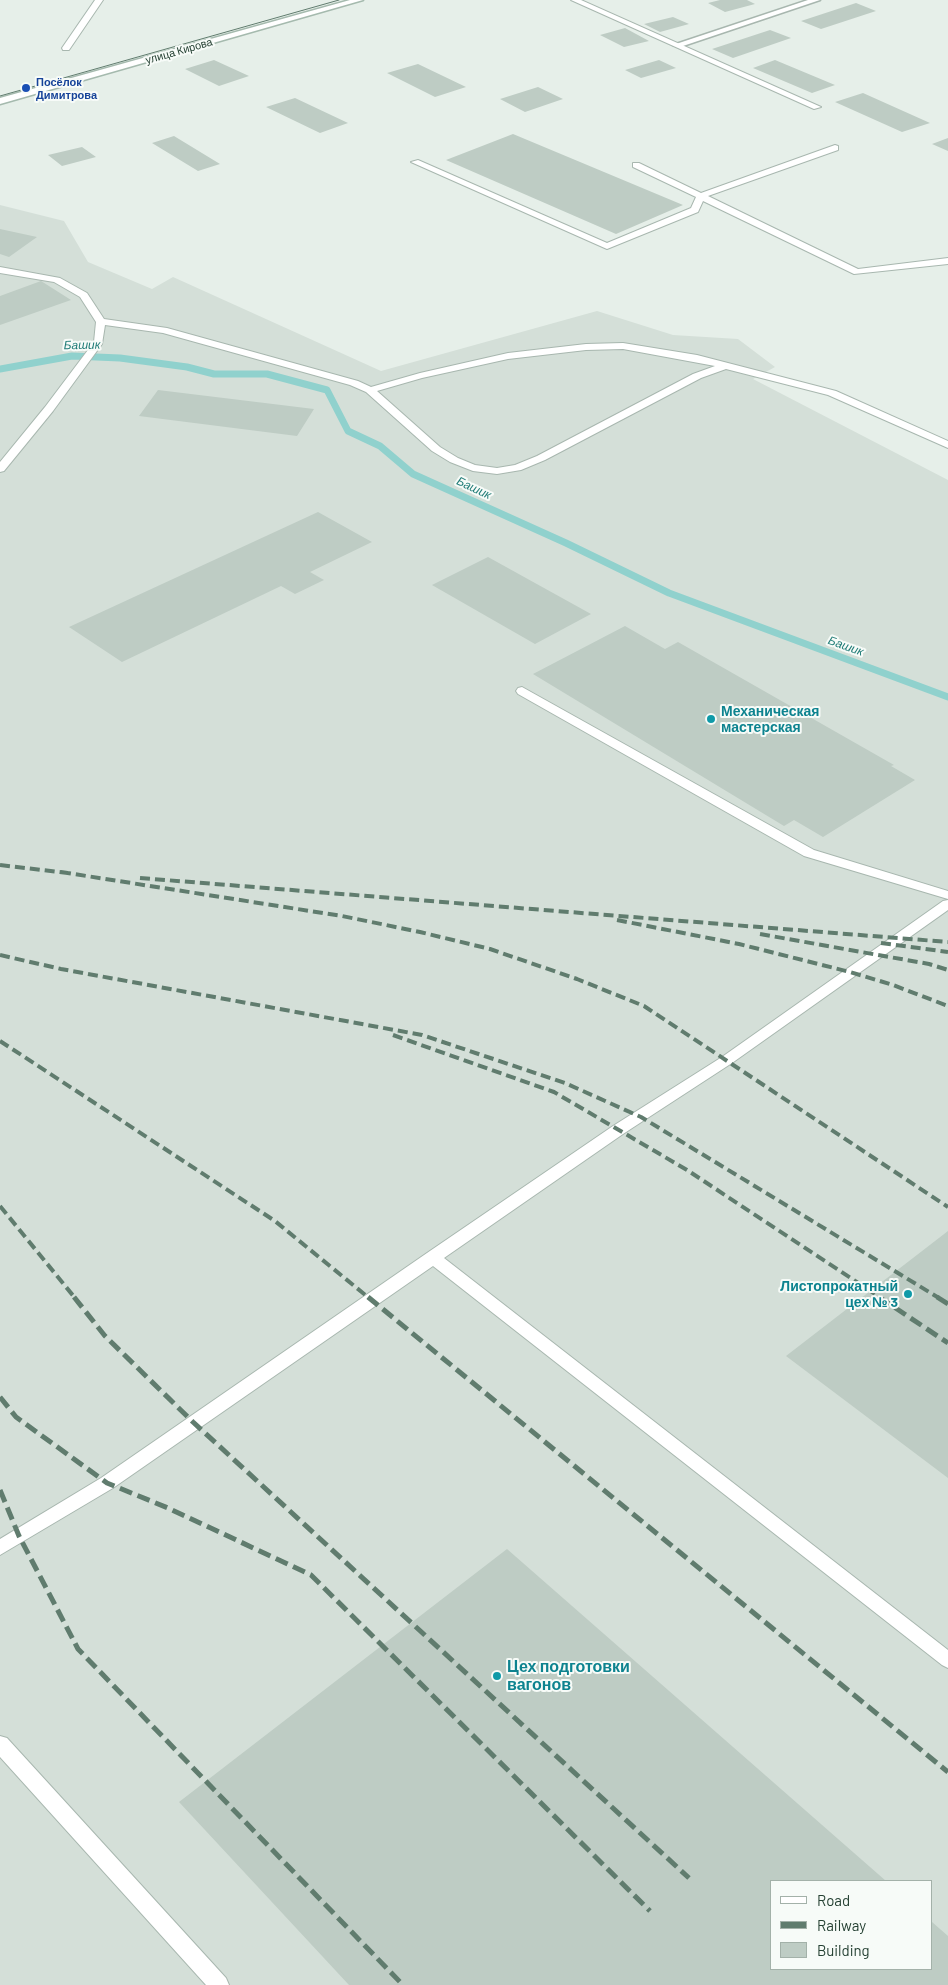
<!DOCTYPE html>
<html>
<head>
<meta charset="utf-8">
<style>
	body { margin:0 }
	#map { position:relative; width:948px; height:1985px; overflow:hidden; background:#e6efe9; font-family:Barlow,sans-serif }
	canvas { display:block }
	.legend { position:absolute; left:770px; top:1880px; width:162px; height:90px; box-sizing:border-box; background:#f7fbf8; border:1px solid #a3b1a9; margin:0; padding:6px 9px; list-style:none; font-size:15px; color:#254133 }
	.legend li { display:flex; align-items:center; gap:10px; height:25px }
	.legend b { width:25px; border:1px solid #a3b1a9 }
</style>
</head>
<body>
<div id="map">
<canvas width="948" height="1985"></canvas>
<ul class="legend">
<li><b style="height:6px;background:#fff"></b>Road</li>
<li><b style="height:6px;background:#607c6e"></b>Railway</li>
<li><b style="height:14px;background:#beccc4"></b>Building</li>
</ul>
</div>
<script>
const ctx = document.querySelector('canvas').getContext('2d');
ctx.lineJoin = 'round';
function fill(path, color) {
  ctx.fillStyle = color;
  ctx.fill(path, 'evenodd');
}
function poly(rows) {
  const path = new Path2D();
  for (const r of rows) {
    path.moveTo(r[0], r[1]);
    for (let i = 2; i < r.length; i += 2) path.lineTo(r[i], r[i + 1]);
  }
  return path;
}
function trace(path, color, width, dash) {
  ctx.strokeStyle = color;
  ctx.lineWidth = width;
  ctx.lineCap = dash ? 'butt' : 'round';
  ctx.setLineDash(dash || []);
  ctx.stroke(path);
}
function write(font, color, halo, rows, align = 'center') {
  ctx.font = font + ' Barlow,sans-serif';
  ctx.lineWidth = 4;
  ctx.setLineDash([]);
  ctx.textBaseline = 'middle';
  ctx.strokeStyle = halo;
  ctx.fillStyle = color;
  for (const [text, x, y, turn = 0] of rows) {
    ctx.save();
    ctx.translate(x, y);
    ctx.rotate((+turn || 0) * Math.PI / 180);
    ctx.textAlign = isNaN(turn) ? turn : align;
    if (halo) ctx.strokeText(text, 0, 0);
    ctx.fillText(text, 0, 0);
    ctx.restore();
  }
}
fill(poly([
	[0,205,64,221,88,262,152,289,173,277,381,371,597,311,673,335,738,339,775,367,753,379,948,480,948,1985,0,1985],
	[772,1881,932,1881,932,1969,772,1969]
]), '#d4dfd8');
trace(poly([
	[0,369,72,356,120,358,187,367,214,374,267,374,327,390,348,431,380,446,413,474,566,543,669,593,948,697]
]), '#90d1cd', 7);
fill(poly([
	[720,0,747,0,755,4,725,12,708,3],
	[856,3,876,11,821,29,801,21],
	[673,17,689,24,660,32,644,24],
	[625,28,649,41,624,47,600,35],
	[770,30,791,38,733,58,712,49],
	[214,60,249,76,219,86,185,69],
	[659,60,676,68,641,78,625,70],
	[775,60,835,85,812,93,753,68],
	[418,64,466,87,435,97,387,73],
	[538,87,563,99,525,112,500,99],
	[863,93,930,123,902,132,835,102],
	[295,98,348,123,320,133,266,107],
	[513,134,683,205,616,234,446,160],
	[174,136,220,164,198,171,152,143],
	[948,138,948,151,932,144],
	[82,147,96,157,62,166,48,155],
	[0,229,37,237,9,257,0,254],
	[41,281,71,300,0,325,0,296],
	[158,390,314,409,297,436,139,416],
	[318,512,372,542,310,572,324,580,295,594,281,586,122,662,69,627],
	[488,557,591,614,535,644,432,585],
	[625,626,665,649,678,642,894,765,891,766,915,780,823,837,794,820,784,826,533,674],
	[948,1231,948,1478,786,1356],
	[507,1549,886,1881,772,1881,772,1969,932,1969,932,1922,948,1936,948,1985,349,1985,179,1802]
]), '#beccc4');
const lane = poly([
	[95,0,103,0,69,50,63,50,62,48,95,0],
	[571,0,581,0,821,107,814,109,571,0],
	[835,145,838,146,838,150,708,196,858,269,948,258,948,264,854,274,703,201,698,212,607,249,411,162,418,160,607,243,691,208,696,197,633,167,633,163,639,163,701,193,835,145],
	[0,267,60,278,87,293,104,319,167,328,358,381,371,387,420,373,508,353,586,344,623,343,697,355,836,391,948,441,948,448,828,395,726,369,701,378,545,460,521,470,497,474,473,471,450,462,432,451,366,392,350,385,163,333,105,325,102,344,53,411,4,471,0,472,0,462,45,407,94,342,96,322,80,297,54,282,0,273,0,267],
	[623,349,715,366,693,374,537,456,515,465,497,468,475,465,458,458,440,447,377,391,422,378,508,359,586,350,623,349],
	[522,687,814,850,948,891,948,899,804,856,518,694,516,691,518,688,522,687],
	[948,900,948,910,732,1063,623,1134,444,1258,948,1650,948,1668,942,1665,433,1266,113,1488,0,1555,0,1539,101,1478,427,1253,613,1126,722,1057,943,901,948,900],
	[0,1736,7,1738,226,1978,229,1985,206,1985,0,1757,0,1736]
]);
const street = poly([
	[808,0,820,0,680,47,673,45,808,0]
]);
const secondary = poly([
	[350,0,363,0,0,104,0,98,350,0]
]);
trace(lane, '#a8b7af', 2);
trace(street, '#a8b7af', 3);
trace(secondary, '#a5baae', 3);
fill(lane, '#fff');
fill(street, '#fff');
fill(secondary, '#fff');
trace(poly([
	[0,96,339,0]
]), '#607c6e', 1);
trace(poly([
	[0,865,68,873],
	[61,872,342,916,420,932,490,949,577,979,644,1006,948,1207],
	[140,878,948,942],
	[617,920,739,944,850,972,893,985,948,1006],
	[760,934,929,964,948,970],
	[881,943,948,952],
	[0,955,61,969,422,1035,565,1083,641,1117,939,1298],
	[393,1035,554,1092,687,1170,881,1298],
	[0,1041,275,1221,369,1298],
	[0,1206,75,1298]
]), '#607c6e', 4, [10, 5]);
trace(poly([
	[74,1297,105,1336,193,1422,689,1878],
	[368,1297,948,1772],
	[879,1297,948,1343],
	[937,1297,948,1304],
	[0,1397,16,1417,107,1483,168,1508,311,1575,650,1911],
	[0,1490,19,1536,78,1649,403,1985]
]), '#607c6e', 5, [13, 6]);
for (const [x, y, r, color] of [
	[26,88,5,"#1a4fb4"],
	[711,719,5,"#0f9aa8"],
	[908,1294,5,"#0f9aa8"],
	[497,1676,5,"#0f9aa8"]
]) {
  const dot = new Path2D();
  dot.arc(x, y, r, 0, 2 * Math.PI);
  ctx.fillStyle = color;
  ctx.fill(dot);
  trace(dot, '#f7fbf8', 2);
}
write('11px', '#254133', '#f7fbf8', [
	["улица Кирова",179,51,-16]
]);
write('bold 11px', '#164399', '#f7fbf8', [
	["Посёлок",36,82],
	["Димитрова",36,95]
], 'left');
write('italic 12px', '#207c77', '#f7fbf8', [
	["Башик",82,345,-1],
	["Башик",474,488,25],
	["Башик",846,646,20]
]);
write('bold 14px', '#0d838f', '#f7fbf8', [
	["Механическая",721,711],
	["мастерская",721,727],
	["Листопрокатный",898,1286,"right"],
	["цех № 3",898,1302,"right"]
], 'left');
write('bold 16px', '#0d838f', '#f7fbf8', [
	["Цех подготовки",507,1667],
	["вагонов",507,1685]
], 'left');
</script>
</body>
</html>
